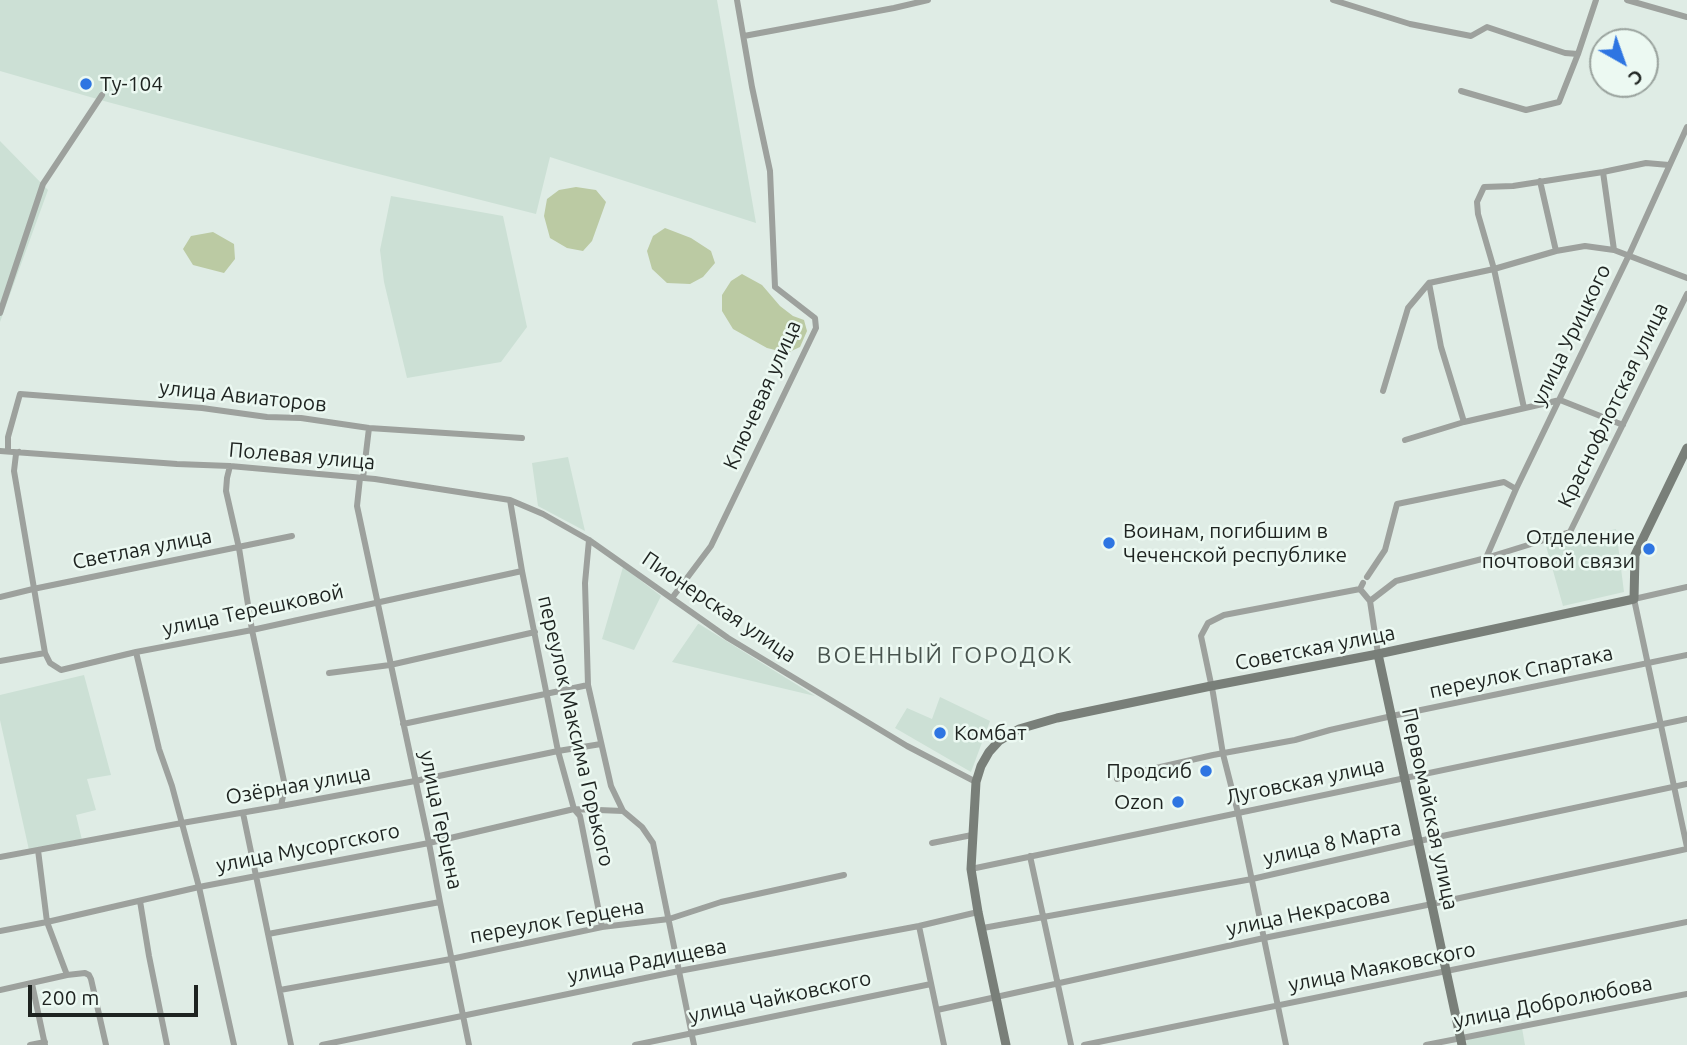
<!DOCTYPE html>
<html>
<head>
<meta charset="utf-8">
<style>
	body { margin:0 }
	#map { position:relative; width:1687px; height:1045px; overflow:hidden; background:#dfece5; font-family:Ubuntu,sans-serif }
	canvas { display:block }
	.north { position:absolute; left:1589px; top:28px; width:70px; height:70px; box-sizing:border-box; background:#ecf9f2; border:2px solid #9aa39e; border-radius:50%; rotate:140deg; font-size:19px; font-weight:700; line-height:28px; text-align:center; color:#1e2320 }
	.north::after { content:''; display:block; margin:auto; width:24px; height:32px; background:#2e75e2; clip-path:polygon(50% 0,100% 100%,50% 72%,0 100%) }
	.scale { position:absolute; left:28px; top:985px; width:170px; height:32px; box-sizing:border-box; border:4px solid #1e2320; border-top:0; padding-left:9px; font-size:21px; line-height:24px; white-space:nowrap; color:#1e2320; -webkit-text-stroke:5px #ecf9f2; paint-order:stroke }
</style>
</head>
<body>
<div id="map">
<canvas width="1687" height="1045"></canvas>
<div class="north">С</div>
<div class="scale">200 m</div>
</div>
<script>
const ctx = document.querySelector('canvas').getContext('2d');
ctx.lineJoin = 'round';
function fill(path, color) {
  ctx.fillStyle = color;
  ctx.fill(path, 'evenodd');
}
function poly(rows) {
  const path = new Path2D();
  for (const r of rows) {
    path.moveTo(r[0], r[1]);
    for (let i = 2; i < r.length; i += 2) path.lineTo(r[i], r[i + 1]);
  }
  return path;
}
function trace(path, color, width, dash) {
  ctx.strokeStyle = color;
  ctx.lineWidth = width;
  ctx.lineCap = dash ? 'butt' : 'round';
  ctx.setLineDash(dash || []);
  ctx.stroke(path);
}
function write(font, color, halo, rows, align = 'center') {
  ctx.font = font + ' Ubuntu,sans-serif';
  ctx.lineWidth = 5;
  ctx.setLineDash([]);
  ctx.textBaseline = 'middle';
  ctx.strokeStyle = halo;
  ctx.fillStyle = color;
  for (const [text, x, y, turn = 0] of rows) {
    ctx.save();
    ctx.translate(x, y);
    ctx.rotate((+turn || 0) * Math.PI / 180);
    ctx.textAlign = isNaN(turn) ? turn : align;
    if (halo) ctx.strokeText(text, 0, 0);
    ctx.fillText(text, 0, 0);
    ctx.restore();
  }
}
fill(poly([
	[0,0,717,0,756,223,550,157,536,214,351,167,104,101,0,71],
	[0,141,48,190,0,322],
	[391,196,503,216,527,327,501,362,407,378,384,282,380,250],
	[568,457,585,531,538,506,532,463],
	[1616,529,1624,592,1563,606,1546,546],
	[623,567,661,596,634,650,602,639],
	[698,624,699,624,815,696,672,662],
	[84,675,111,775,87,779,96,810,76,815,82,840,29,850,0,720,0,695],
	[940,697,990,721,971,772,895,728,907,708,932,719],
	[1522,1028,1525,1045,1467,1045,1466,1039]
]), '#cce0d5');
fill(poly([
	[576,187,596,190,606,202,592,241,583,251,567,248,550,238,544,216,547,199,559,190],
	[665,228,691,238,711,251,715,263,703,277,690,284,667,283,652,269,647,251,653,236],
	[213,232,234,244,235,259,224,273,193,265,183,249,191,236],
	[742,274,762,285,780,306,793,316,804,320,807,331,800,347,787,353,767,348,733,329,722,311,722,295,731,281]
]), '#bbcaa3');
trace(poly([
	[1333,0,1410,24,1471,36,1487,27,1565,53,1578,54],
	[1627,0,1687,17],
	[744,36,894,8,928,0],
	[1461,91,1526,110,1559,102,1578,54,1596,0],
	[1603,172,1614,250],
	[1540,181,1556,251],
	[1429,283,1494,269,1556,251,1585,246,1614,250,1687,278],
	[1429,283,1441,347,1464,422],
	[0,313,43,184,102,95],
	[1383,391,1408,308,1429,283],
	[1524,408,1494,269,1478,214,1477,202,1484,187,1513,186,1603,172,1646,163,1669,165],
	[1405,440,1464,422,1560,400,1623,425],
	[0,451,177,464,230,466,375,479,510,500,543,514,589,540,728,638,907,746,976,782],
	[8,451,8,437,20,394,202,408,267,417,301,418,369,428,522,438],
	[19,452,16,454,14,471,45,653],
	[230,466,227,478,226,491,239,548,252,630,285,786,281,806],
	[360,478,357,506,429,843,440,902,469,1045],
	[363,478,369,428],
	[510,500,522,571,558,751,574,809,580,816,602,927],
	[589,540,585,583,588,685,611,786,623,811,642,827,653,843,694,1045],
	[1486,558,1516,489,1629,255,1687,127],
	[1367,577,1385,550,1397,504,1504,482,1516,489],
	[1363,583,1360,589,1370,601,1378,654],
	[1687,587,1634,599,1687,847],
	[0,597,33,589,292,536],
	[672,598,711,546,816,328,815,318,775,287,770,171,752,87,737,0],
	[1370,601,1396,581,1486,558,1570,532,1687,294],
	[136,652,159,749,172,786,199,887,234,1045],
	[0,661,45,653,50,663,61,670,136,652,252,630,522,571],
	[329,673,390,665,535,632],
	[403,724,588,685],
	[1117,779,1134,773,1213,755,1295,740,1330,730,1392,716,1687,655],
	[243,813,291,1045],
	[932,843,972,835],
	[38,850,47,922,67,975],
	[1030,856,1071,1045],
	[0,857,182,823,281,806,415,781,558,751,601,744],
	[971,869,1687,719],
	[140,901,149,956,167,1045],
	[919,926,944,1045],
	[983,928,1252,879,1419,841,1687,784],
	[0,931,47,922,199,887,429,843,574,809,623,811],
	[268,934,440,902],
	[32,984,45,1045],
	[0,990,67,975,85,973,89,975,91,979,106,1045],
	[280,990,451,959,602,927,669,919,721,902,844,875],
	[937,1010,1264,938,1432,904,1687,849],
	[30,1045,45,1042],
	[322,1045,679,971,919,926,978,912],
	[635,1045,931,984],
	[1084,1045,1687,922],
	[1286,1045,1238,813,1223,754,1213,693,1201,636,1208,623,1224,615,1360,589],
	[1426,1045,1687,994]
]), '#9da19d', 6);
trace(poly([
	[1378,654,1462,1045],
	[1006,1045,978,912,971,869,976,782,981,766,989,752,999,741,1019,729,1057,718,1211,686,1378,654,1634,599,1635,555,1687,448]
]), '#797f79', 9);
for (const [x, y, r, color] of [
	[86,84,7,"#2e75e2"],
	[1109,543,7,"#2e75e2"],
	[1649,549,7,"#2e75e2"],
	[940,733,7,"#2e75e2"],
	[1206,771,7,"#2e75e2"],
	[1178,802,7,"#2e75e2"]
]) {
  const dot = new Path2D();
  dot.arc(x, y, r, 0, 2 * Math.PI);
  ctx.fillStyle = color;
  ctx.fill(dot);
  trace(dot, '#ecf9f2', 2.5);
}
write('21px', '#1e2320', '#ecf9f2', [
	["Ту-104",100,84],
	["Воинам, погибшим в",1123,531],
	["Чеченской республике",1123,555],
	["Отделение",1635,537,"right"],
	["почтовой связи",1635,561,"right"],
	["Комбат",954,733],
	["Продсиб",1192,771,"right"],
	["Ozon",1164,802,"right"]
], 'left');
write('21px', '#1e2320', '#ecf9f2', [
	["улица Урицкого",1571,335,-64],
	["Ключевая улица",762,395,-66],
	["улица Авиаторов",243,396,6],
	["Краснофлотская улица",1613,405,-64],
	["Полевая улица",302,456,5],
	["Светлая улица",142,549,-11],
	["Пионерская улица",719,607,34],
	["улица Терешковой",253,610,-12],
	["Советская улица",1315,648,-11],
	["переулок Спартака",1521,672,-12],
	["переулок Максима Горького",576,731,77],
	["Луговская улица",1305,781,-12],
	["Озёрная улица",298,785,-10],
	["Первомайская улица",1430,809,78],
	["улица Герцена",441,820,78],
	["улица 8 Марта",1332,843,-13],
	["улица Мусоргского",308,848,-11],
	["улица Некрасова",1308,912,-12],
	["переулок Герцена",557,921,-10],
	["улица Радищева",647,961,-11],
	["улица Маяковского",1382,967,-11],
	["улица Чайковского",780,997,-12],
	["улица Добролюбова",1553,1002,-11]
]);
ctx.letterSpacing = '2px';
write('23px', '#49544f', '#ecf9f2', [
	["ВОЕННЫЙ ГОРОДОК",945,655]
]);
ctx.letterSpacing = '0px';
</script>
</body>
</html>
